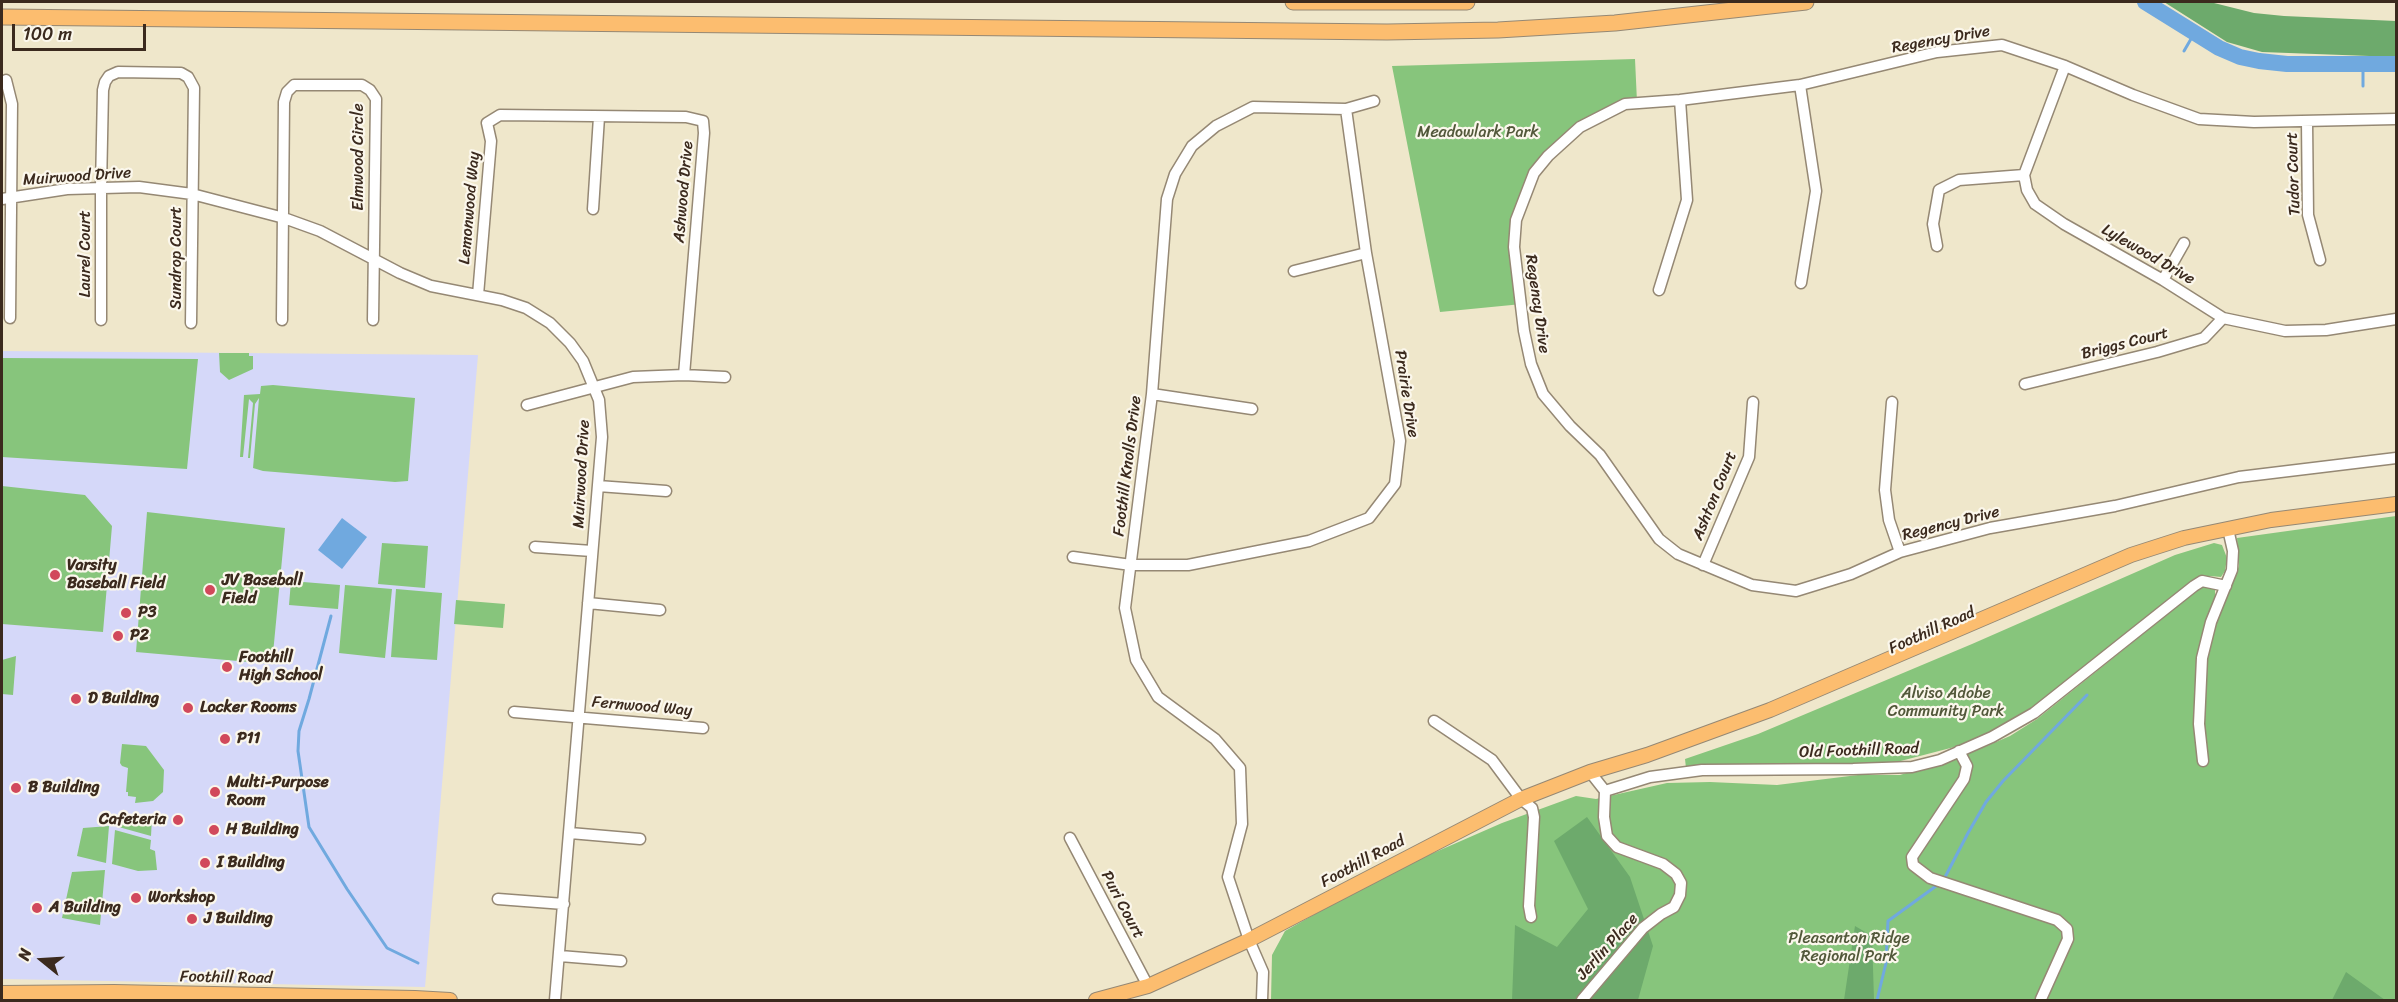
<!DOCTYPE html>
<html>
<head>
<meta charset="utf-8">
<style>
	body { margin:0 }
	#map { position:relative; width:2398px; height:1002px; overflow:hidden; background:#efe7cb; font-family:Sriracha,sans-serif }
	canvas { display:block }
	.frame { position:absolute; inset:0; border:3px solid #3b2a1e; pointer-events:none }
	.north { position:absolute; left:12px; top:930px; width:60px; height:60px; -webkit-text-stroke:4px #fbf7ec; paint-order:stroke; rotate:288deg; font-size:16px; font-weight:700; line-height:24px; text-align:center; color:#3b2a1e }
	.north::after { content:''; display:block; margin:auto; width:21px; height:27px; background:#3b2a1e; clip-path:polygon(50% 0,100% 100%,50% 72%,0 100%) }
	.scale { position:absolute; left:12px; top:24px; width:134px; height:27px; box-sizing:border-box; border:3px solid #3b2a1e; border-top:0; padding-left:8px; font-size:18px; line-height:21px; white-space:nowrap; color:#3b2a1e; -webkit-text-stroke:4px #fbf7ec; paint-order:stroke }
</style>
</head>
<body>
<div id="map">
<canvas width="2398" height="1002"></canvas>
<div class="frame"></div>
<div class="north">N</div>
<div class="scale">100 m</div>
</div>
<script>
const ctx = document.querySelector('canvas').getContext('2d');
ctx.lineJoin = 'round';
function fill(path, color) {
  ctx.fillStyle = color;
  ctx.fill(path, 'evenodd');
}
function poly(rows) {
  const path = new Path2D();
  for (const r of rows) {
    path.moveTo(r[0], r[1]);
    for (let i = 2; i < r.length; i += 2) path.lineTo(r[i], r[i + 1]);
  }
  return path;
}
function trace(path, color, width, dash) {
  ctx.strokeStyle = color;
  ctx.lineWidth = width;
  ctx.lineCap = dash ? 'butt' : 'round';
  ctx.setLineDash(dash || []);
  ctx.stroke(path);
}
function write(font, color, halo, rows, align = 'center') {
  ctx.font = font + ' Sriracha,sans-serif';
  ctx.lineWidth = 4.5;
  ctx.setLineDash([]);
  ctx.textBaseline = 'middle';
  ctx.strokeStyle = halo;
  ctx.fillStyle = color;
  for (const [text, x, y, turn = 0] of rows) {
    ctx.save();
    ctx.translate(x, y);
    ctx.rotate((+turn || 0) * Math.PI / 180);
    ctx.textAlign = isNaN(turn) ? turn : align;
    if (halo) ctx.strokeText(text, 0, 0);
    ctx.fillText(text, 0, 0);
    ctx.restore();
  }
}
fill(poly([
	[2,351,478,355,425,987,2,979]
]), '#d5d8f9');
fill(poly([
	[1635,59,1637,102,1604,112,1537,172,1518,222,1522,304,1440,312,1392,66],
	[219,353,249,353,249,356,253,356,253,369,229,380,220,372],
	[2,358,198,359,187,469,2,457],
	[273,385,415,398,408,481,395,482,263,471,253,468,259,398,255,404,250,458,248,458,253,403,249,399,243,457,240,457,244,395,260,394,261,386],
	[2,486,85,495,112,526,103,632,2,624],
	[147,512,285,528,272,664,136,652],
	[2396,516,2396,1000,1271,1000,1272,955,1285,931,1390,872,1502,823,1576,796,1596,799,1667,783,1710,782,1777,785,1858,775,1900,775,1975,751,2010,736,2037,719,2198,590,2203,587,2215,588,2215,595,2226,600,2239,566,2237,538],
	[382,543,428,546,425,588,378,584],
	[2214,543,2222,545,2227,558,2225,571,2221,577,2210,576,2194,582,2031,708,2011,722,1962,745,1893,763,1686,768,1685,759,1758,734,1972,644,2175,555],
	[291,581,340,585,338,609,289,605],
	[345,585,392,589,385,658,339,653],
	[396,589,442,593,437,660,391,657],
	[456,600,505,604,503,628,454,624],
	[16,656,13,695,2,694,2,660],
	[122,744,146,746,164,770,163,792,153,801,135,803,136,797,128,796,128,792,126,792,128,768,122,766,120,763],
	[145,817,152,818,151,836,115,826,116,820],
	[109,826,106,863,77,856,83,828],
	[115,830,151,840,150,849,155,851,157,870,138,871,112,864],
	[105,870,100,925,62,918,72,872]
]), '#87c57c');
fill(poly([
	[2164,2,2210,2,2254,13,2284,16,2396,21,2396,57,2262,52,2227,42],
	[1587,817,1630,877,1653,946,1638,1000,1512,1000,1515,925,1557,947,1588,909,1554,841],
	[1855,926,1872,936,1874,1000,1844,1000],
	[2346,972,2385,1000,2332,1000]
]), '#6daa6c');
fill(poly([
	[342,518,367,537,342,569,318,550]
]), '#70a9df');
trace(poly([
	[2184,51,2195,32],
	[2363,86,2363,65],
	[331,616,309,699,299,731,298,751,309,827,347,889,387,948,418,963],
	[1877,1000,1886,963,1888,921,1943,881,1968,833,1986,802,2003,781,2087,695]
]), '#70a9df', 3);
trace(poly([
	[2145,2,2219,48,2240,57,2259,61,2287,64,2396,64]
]), '#70a9df', 16);
const minor = poly([
	[2065,66,2024,175,2027,190,2035,204,2064,224,2163,280,2223,318,2285,331,2326,330,2396,319],
	[6,80,12,104,10,318],
	[1800,85,1816,191,1801,283],
	[2396,119,2254,122,2199,119,2133,95,2065,66,2002,45,1937,52,1800,85,1680,100,1625,104,1580,127,1548,156,1534,173,1516,220,1514,247,1524,331,1531,364,1543,394,1570,426,1600,455,1659,539,1678,554,1752,585,1796,591,1851,574,1900,552,1990,528,2115,506,2239,477,2396,458],
	[2307,121,2308,215,2320,260],
	[2,199,67,189,139,187,192,194,284,218,320,231,400,273,431,286,502,300,526,308,550,323,570,343,583,361,599,400,602,437,555,1000],
	[593,209,599,117],
	[1937,246,1933,224,1939,190,1959,180,2024,175],
	[1294,271,1366,253],
	[2163,280,2184,243],
	[1659,290,1687,200,1680,100],
	[478,295,491,141,487,123,500,115,686,117,703,121,704,133,684,375],
	[101,320,101,188,103,90,105,82,109,76,118,72,181,73,188,77,194,88,191,323],
	[282,320,284,102,287,92,294,85,362,85,370,90,376,99,373,320],
	[2025,384,2157,352,2204,338,2223,318],
	[1152,394,1252,409],
	[1892,402,1885,490,1889,520,1900,552],
	[527,405,633,377,684,375,725,377],
	[598,486,666,491],
	[535,547,592,551],
	[1073,557,1131,565,1188,565,1309,541,1369,518,1395,484,1400,441,1366,253,1346,109],
	[1703,565,1749,457,1753,402],
	[588,603,660,610],
	[514,712,703,728],
	[1434,721,1492,760,1521,799,1532,808,1534,817,1529,906,1531,917],
	[1959,751,1967,766,1964,779,1912,857,1913,865,1930,878,2057,920,2067,929,2068,939,2041,999],
	[2203,761,2199,724,2202,658,2211,622,2232,570,2233,551,2228,529],
	[1590,772,1605,791],
	[1605,791,1650,777,1702,770,1853,769,1912,767,1940,760,1992,737,2034,713,2194,586,2202,581,2226,586],
	[570,833,640,839],
	[1070,838,1148,986],
	[498,899,564,904],
	[560,956,621,961],
	[1262,1000,1263,972,1249,940,1228,877,1242,824,1240,768,1215,739,1158,697,1136,660,1125,608,1152,394,1167,199,1175,174,1192,146,1216,126,1253,107,1346,109,1374,101],
	[1582,1000,1643,928,1661,914,1674,907,1680,895,1681,883,1676,874,1663,864,1617,847,1607,836,1604,817,1605,791]
]);
const major = poly([
	[2,993,114,992,415,998,450,1000],
	[1096,1000,1148,986,1249,940,1521,799,1590,772,1647,755,1770,710,2131,555,2184,538,2271,520,2396,504]
]);
const highway = poly([
	[1293,2,1467,2],
	[2,17,1387,32,1498,30,1615,23,1806,2]
]);
trace(minor, '#958874', 13);
trace(major, '#958874', 16);
trace(highway, '#958874', 17);
trace(minor, '#fff', 10);
trace(major, '#fcbd6f', 14);
trace(highway, '#fcbd6f', 15);
for (const [x, y, r, color] of [
	[55,575,6,"#d1495b"],
	[210,590,6,"#d1495b"],
	[126,613,6,"#d1495b"],
	[118,636,6,"#d1495b"],
	[227,667,6,"#d1495b"],
	[76,699,6,"#d1495b"],
	[188,708,6,"#d1495b"],
	[225,739,6,"#d1495b"],
	[16,788,6,"#d1495b"],
	[215,792,6,"#d1495b"],
	[178,820,6,"#d1495b"],
	[214,830,6,"#d1495b"],
	[205,863,6,"#d1495b"],
	[136,898,6,"#d1495b"],
	[37,908,6,"#d1495b"],
	[192,919,6,"#d1495b"]
]) {
  const dot = new Path2D();
  dot.arc(x, y, r, 0, 2 * Math.PI);
  ctx.fillStyle = color;
  ctx.fill(dot);
  trace(dot, '#fbf7ec', 2);
}
write('16px', '#3b2a1e', '#fbf7ec', [
	["Regency Drive",1941,40,-10],
	["Elmwood Circle",359,157,-90],
	["Tudor Court",2294,174,-92],
	["Muirwood Drive",77,177,-4],
	["Ashwood Drive",684,192,-85],
	["Lemonwood Way",470,208,-85],
	["Laurel Court",86,254,-90],
	["Lylewood Drive",2148,255,30],
	["Sundrop Court",177,258,-90],
	["Regency Drive",1537,304,82],
	["Briggs Court",2125,344,-14],
	["Prairie Drive",1406,394,81],
	["Foothill Knolls Drive",1128,466,-83],
	["Muirwood Drive",582,474,-87],
	["Ashton Court",1715,496,-68],
	["Regency Drive",1951,524,-14],
	["Foothill Road",1932,631,-24],
	["Fernwood Way",642,707,5],
	["Old Foothill Road",1859,751,-2],
	["Foothill Road",1363,862,-28],
	["Puri Court",1122,905,62],
	["Jerlin Place",1608,947,-48],
	["Foothill Road",226,978,1]
]);
write('16px', '#52583a', '#fbf7ec', [
	["Meadowlark Park",1478,133],
	["Alviso Adobe",1946,694],
	["Community Park",1946,712],
	["Pleasanton Ridge",1849,939],
	["Regional Park",1849,957]
]);
write('bold 16px', '#3b2a1e', '#fbf7ec', [
	["Varsity",67,566],
	["Baseball Field",67,584],
	["JV Baseball",222,581],
	["Field",222,599],
	["P3",138,613],
	["P2",130,636],
	["Foothill",239,658],
	["High School",239,676],
	["D Building",88,699],
	["Locker Rooms",200,708],
	["P11",237,739],
	["Multi-Purpose",227,783],
	["Room",227,801],
	["B Building",28,788],
	["Cafeteria",166,820,"right"],
	["H Building",226,830],
	["I Building",217,863],
	["Workshop",148,898],
	["A Building",49,908],
	["J Building",204,919]
], 'left');
</script>
</body>
</html>
